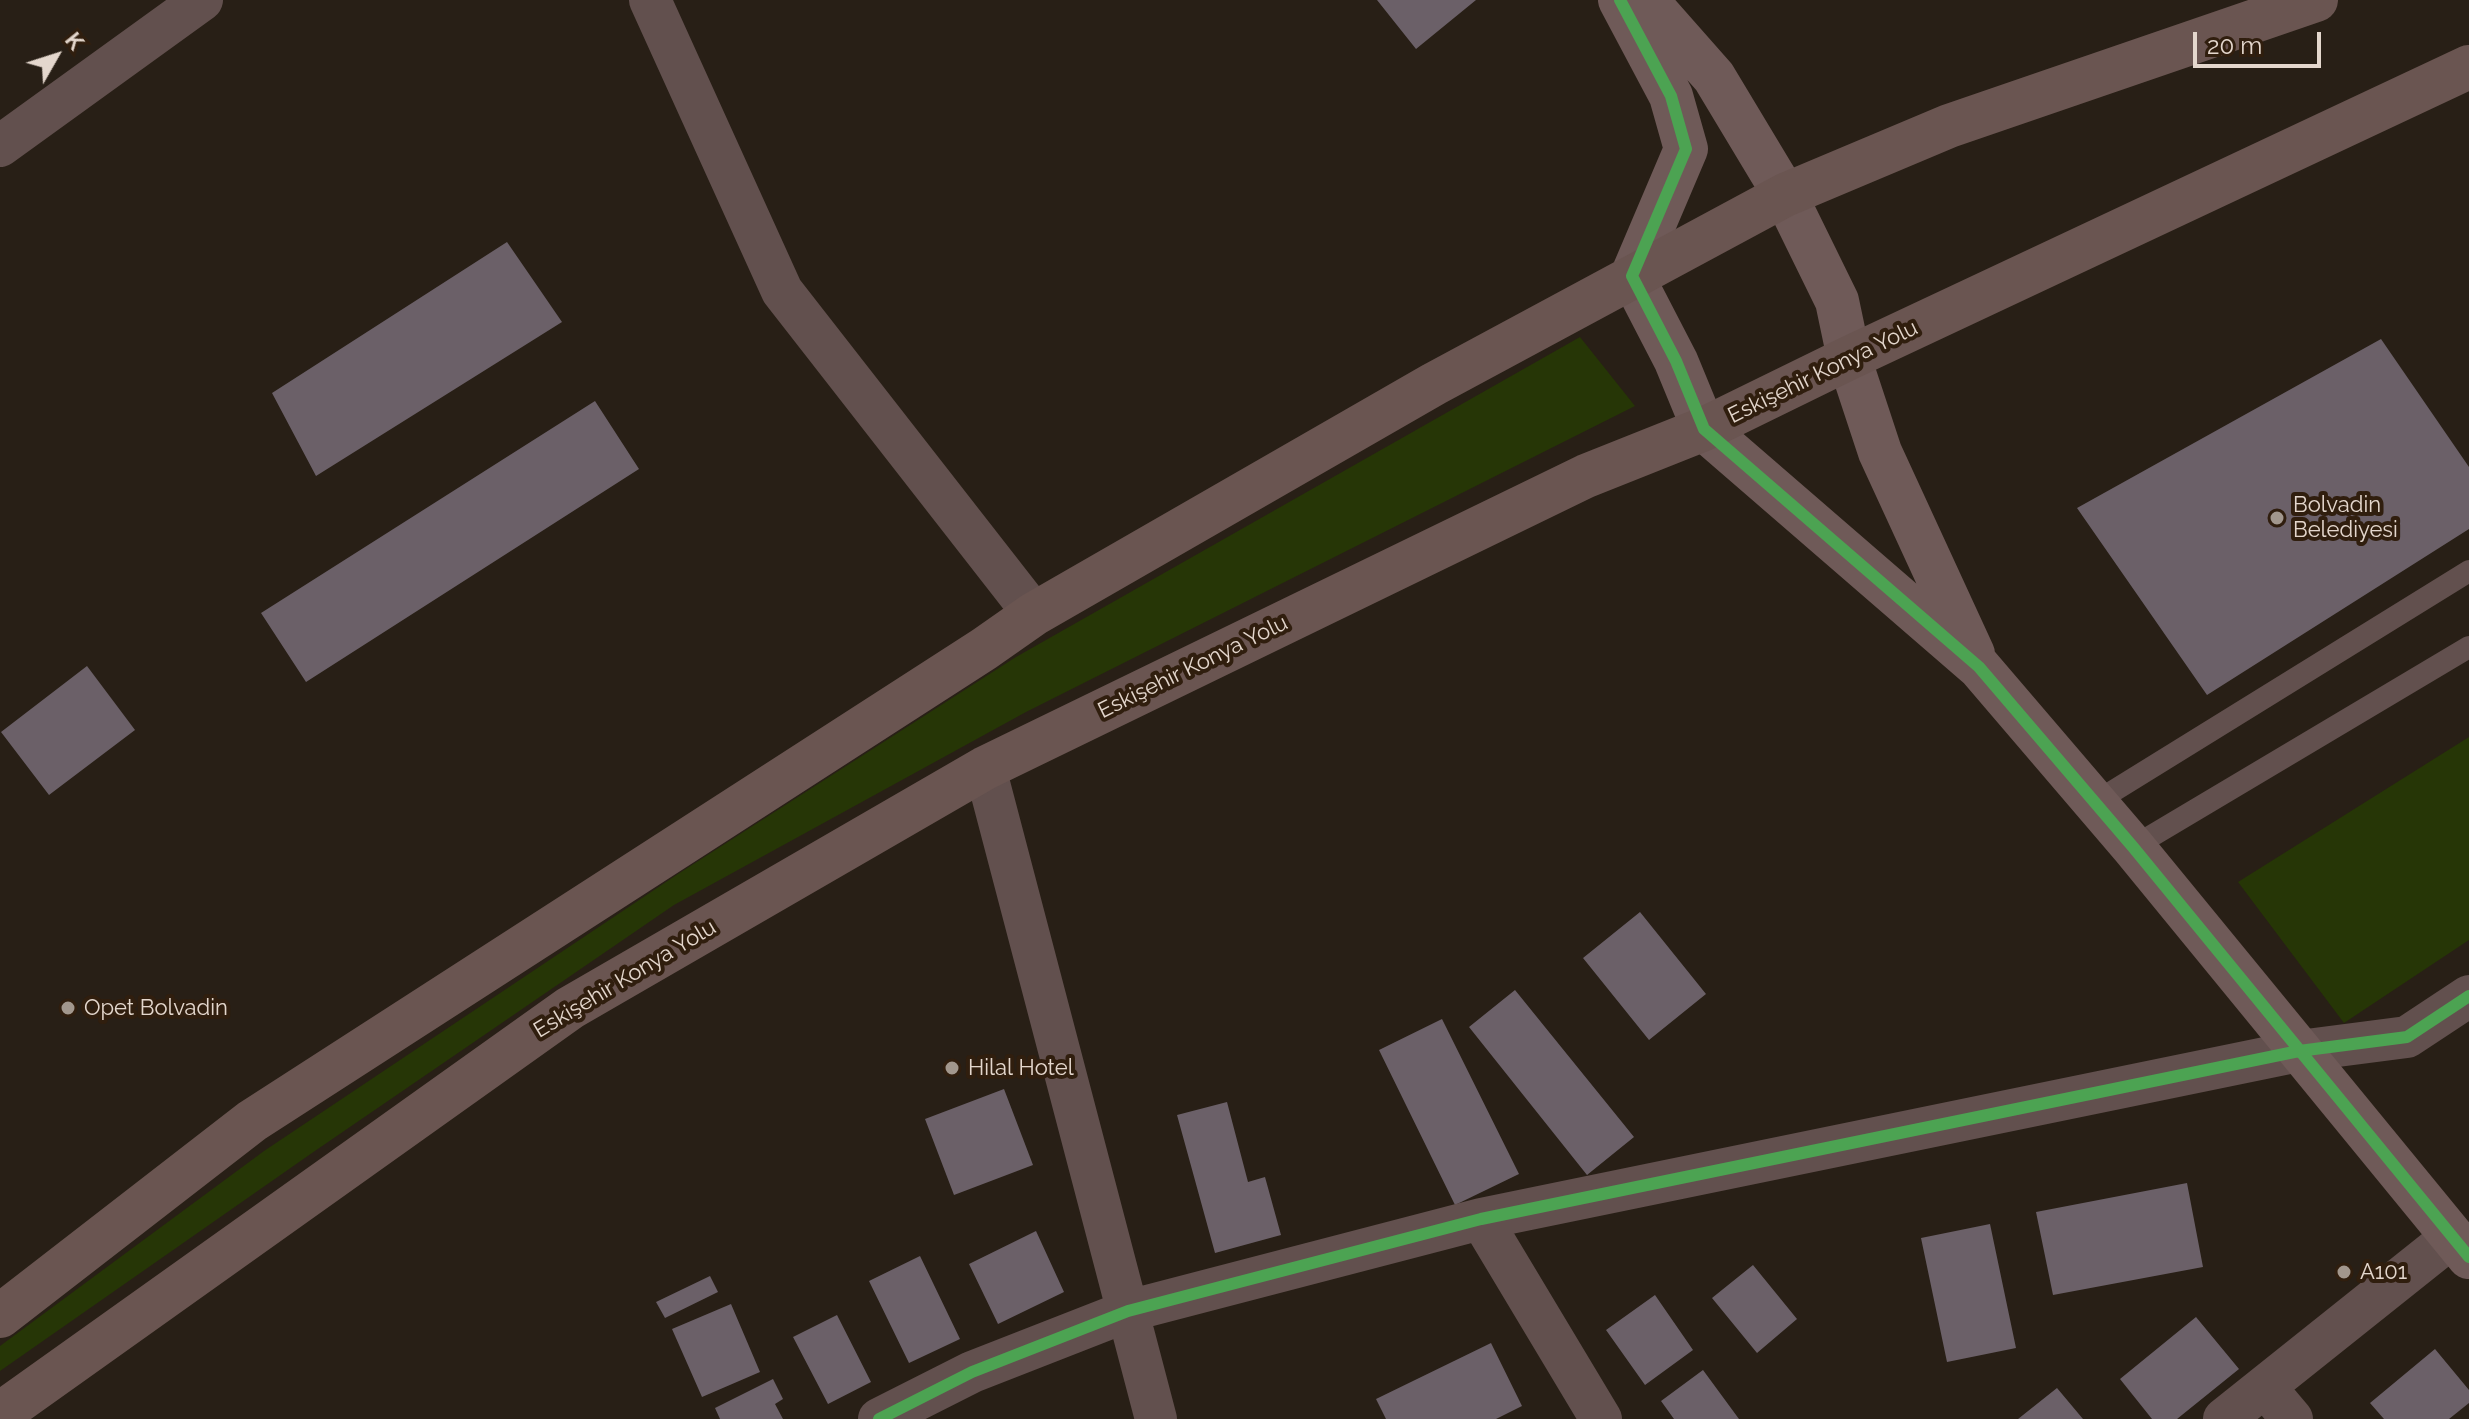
<!DOCTYPE html>
<html>
<head>
<meta charset="utf-8">
<style>
	body { margin:0 }
	#map { position:relative; width:2469px; height:1419px; overflow:hidden; background:#281f16; font-family:Raleway,sans-serif }
	canvas { display:block }
	.north { position:absolute; left:16px; top:16px; width:80px; height:80px; -webkit-text-stroke:6px #301e0e; paint-order:stroke; rotate:51deg; font-size:22px; font-weight:700; line-height:32px; text-align:center; color:#e4d7cd }
	.north::after { content:''; display:block; margin:auto; width:28px; height:36px; background:#e4d7cd; clip-path:polygon(50% 0,100% 100%,50% 72%,0 100%) }
	.scale { position:absolute; left:2193px; top:32px; width:128px; height:36px; box-sizing:border-box; border:4px solid #e4d7cd; border-top:0; padding-left:10px; font-size:24px; line-height:28px; white-space:nowrap; color:#e4d7cd; -webkit-text-stroke:6px #301e0e; paint-order:stroke }
</style>
</head>
<body>
<div id="map">
<canvas width="2469" height="1419"></canvas>
<div class="north">K</div>
<div class="scale">20 m</div>
</div>
<script>
const ctx = document.querySelector('canvas').getContext('2d');
ctx.lineJoin = 'round';
function fill(path, color) {
  ctx.fillStyle = color;
  ctx.fill(path, 'evenodd');
}
function poly(rows) {
  const path = new Path2D();
  for (const r of rows) {
    path.moveTo(r[0], r[1]);
    for (let i = 2; i < r.length; i += 2) path.lineTo(r[i], r[i + 1]);
  }
  return path;
}
function trace(path, color, width, dash) {
  ctx.strokeStyle = color;
  ctx.lineWidth = width;
  ctx.lineCap = dash ? 'butt' : 'round';
  ctx.setLineDash(dash || []);
  ctx.stroke(path);
}
function write(font, color, halo, rows, align = 'center') {
  ctx.font = font + ' Raleway,sans-serif';
  ctx.lineWidth = 8;
  ctx.setLineDash([]);
  ctx.textBaseline = 'middle';
  ctx.strokeStyle = halo;
  ctx.fillStyle = color;
  for (const [text, x, y, turn = 0] of rows) {
    ctx.save();
    ctx.translate(x, y);
    ctx.rotate((+turn || 0) * Math.PI / 180);
    ctx.textAlign = isNaN(turn) ? turn : align;
    if (halo) ctx.strokeText(text, 0, 0);
    ctx.fillText(text, 0, 0);
    ctx.restore();
  }
}
fill(poly([
	[1580,337,1635,406,1026,712,674,905,312,1153,0,1371,0,1346,264,1151,678,874,1016,657],
	[2469,737,2469,940,2344,1023,2238,882]
]), '#263606');
fill(poly([
	[1377,0,1476,0,1416,49],
	[507,242,562,322,316,476,272,393],
	[2381,339,2469,467,2469,529,2207,695,2077,508],
	[595,401,639,469,306,682,261,613],
	[87,666,135,730,49,795,1,732],
	[1640,912,1706,994,1649,1040,1583,958],
	[1515,990,1634,1137,1587,1175,1469,1027],
	[1442,1019,1519,1174,1455,1205,1379,1050],
	[1004,1089,1033,1165,954,1195,925,1119],
	[1227,1102,1248,1182,1265,1177,1281,1235,1215,1253,1177,1115],
	[2187,1183,2203,1267,2053,1295,2036,1212],
	[1990,1224,2016,1348,1947,1362,1921,1238],
	[1036,1231,1064,1292,998,1324,969,1264],
	[920,1256,960,1339,909,1363,869,1281],
	[1753,1265,1797,1319,1757,1353,1712,1298],
	[710,1276,718,1292,665,1318,656,1302],
	[1655,1295,1693,1350,1645,1385,1606,1330],
	[731,1304,760,1372,702,1397,672,1329],
	[837,1315,871,1382,828,1404,793,1337],
	[2196,1317,2239,1369,2177,1419,2152,1419,2120,1379],
	[1491,1343,1522,1406,1496,1419,1386,1419,1376,1399],
	[2435,1349,2469,1390,2469,1403,2449,1419,2384,1419,2370,1403],
	[1703,1370,1739,1419,1674,1419,1661,1401],
	[773,1379,783,1399,775,1404,783,1419,720,1419,715,1408],
	[2057,1388,2083,1419,2018,1419]
]), '#6b6068');
trace(poly([
	[2094,803,2469,571],
	[2133,847,2469,647]
]), '#62504e', 22);
trace(poly([
	[650,0,782,291,1034,614],
	[0,146,202,0],
	[985,768,1156,1419],
	[1481,1219,1601,1419],
	[2265,1387,2292,1419],
	[879,1419,972,1372,1128,1311,1481,1219,2299,1051,2407,1037,2469,996],
	[2224,1419,2452,1237]
]), '#62504e', 42);
trace(poly([
	[1620,0,1671,96,1686,149,1632,276,1676,361,1704,429,1979,667,2133,847,2469,1257],
	[1646,0,1714,77,1785,195,1837,301,1849,358,1880,452,1973,654]
]), '#6f5a58', 44);
trace(poly([
	[0,1316,252,1121,984,649,1034,614,1434,384,1785,195,1949,126,2316,0],
	[0,1414,570,1008,985,768,1586,476,1704,429,1849,358,2469,67]
]), '#6a5551', 44);
trace(poly([
	[1620,0,1671,96,1686,149,1632,276,1676,361,1704,429,1979,667,2133,847,2469,1257],
	[879,1419,972,1372,1128,1311,1481,1219,2299,1051,2407,1037,2469,996]
]), '#4ca352', 12);
for (const [x, y, r, color] of [
	[2277,518,8,"#a2978d"],
	[68,1008,8,"#a2978d"],
	[952,1068,8,"#a2978d"],
	[2344,1272,8,"#a2978d"]
]) {
  const dot = new Path2D();
  dot.arc(x, y, r, 0, 2 * Math.PI);
  ctx.fillStyle = color;
  ctx.fill(dot);
  trace(dot, '#301e0e', 3);
}
write('22px', '#e4d7cd', '#301e0e', [
	["Eskişehir Konya Yolu",1823,372,-26],
	["Eskişehir Konya Yolu",1193,667,-26],
	["Eskişehir Konya Yolu",625,979,-31]
]);
write('22px', '#e4d7cd', '#301e0e', [
	["Bolvadin",2293,505],
	["Belediyesi",2293,530],
	["Opet Bolvadin",84,1008],
	["Hilal Hotel",968,1068],
	["A101",2360,1272]
], 'left');
</script>
</body>
</html>
